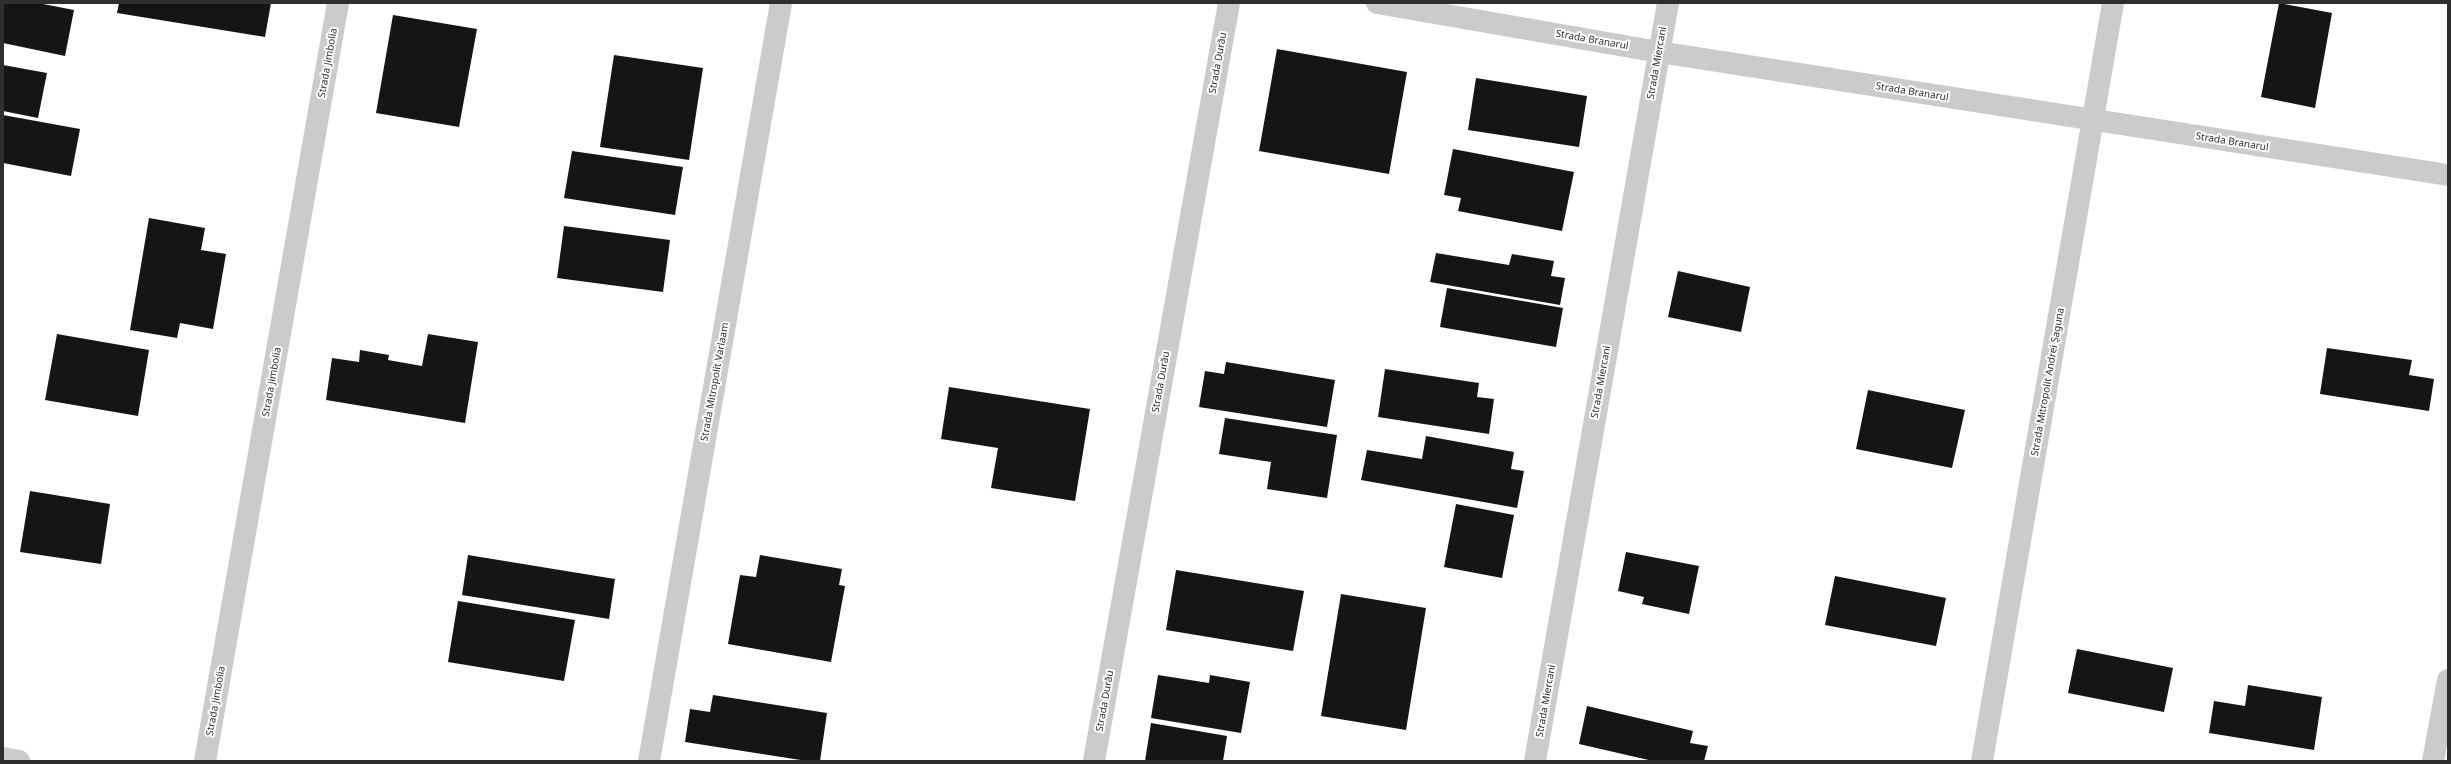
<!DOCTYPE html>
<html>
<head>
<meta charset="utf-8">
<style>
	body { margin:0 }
	#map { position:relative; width:2451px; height:764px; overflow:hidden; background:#fff; font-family:"Noto Sans",sans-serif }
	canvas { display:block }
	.frame { position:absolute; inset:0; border:4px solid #2e2e2e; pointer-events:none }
</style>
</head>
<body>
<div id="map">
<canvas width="2451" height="764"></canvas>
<div class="frame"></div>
</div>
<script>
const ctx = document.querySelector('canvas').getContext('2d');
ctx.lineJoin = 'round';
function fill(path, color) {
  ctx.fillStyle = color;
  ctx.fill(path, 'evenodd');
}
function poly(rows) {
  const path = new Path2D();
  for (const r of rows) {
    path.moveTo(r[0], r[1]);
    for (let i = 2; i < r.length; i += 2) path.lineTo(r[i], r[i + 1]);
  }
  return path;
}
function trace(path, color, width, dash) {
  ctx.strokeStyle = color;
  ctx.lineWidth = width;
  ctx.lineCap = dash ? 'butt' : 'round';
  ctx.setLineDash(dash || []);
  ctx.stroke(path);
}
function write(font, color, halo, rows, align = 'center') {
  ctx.font = font + ' "Noto Sans",sans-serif';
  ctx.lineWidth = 4;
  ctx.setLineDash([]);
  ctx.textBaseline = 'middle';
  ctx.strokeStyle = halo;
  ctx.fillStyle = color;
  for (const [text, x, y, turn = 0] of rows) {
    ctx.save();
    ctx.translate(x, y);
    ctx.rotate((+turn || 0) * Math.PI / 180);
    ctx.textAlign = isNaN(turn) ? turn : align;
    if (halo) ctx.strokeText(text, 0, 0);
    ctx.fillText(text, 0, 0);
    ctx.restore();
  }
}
fill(poly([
	[3,3,38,3,74,10,65,56,3,43],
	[119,3,271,3,265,37,117,13],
	[2279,3,2332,13,2315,108,2261,97],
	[393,15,477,29,459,127,376,113],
	[1277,49,1407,72,1389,174,1259,151],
	[614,55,703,68,689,160,600,147],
	[3,65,47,73,38,118,3,111],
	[1476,78,1587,96,1579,147,1468,130],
	[3,115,80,129,71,176,3,163],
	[1453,149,1574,172,1562,231,1458,211,1461,198,1444,195],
	[572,151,683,167,675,215,564,198],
	[149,218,205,228,201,250,226,254,213,329,180,323,177,338,130,330],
	[564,226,670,240,663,292,557,278],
	[1436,253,1509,265,1512,254,1554,261,1551,276,1565,278,1560,305,1430,282],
	[1678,271,1750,287,1741,332,1668,317],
	[1447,288,1563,308,1556,347,1440,327],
	[57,334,149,350,138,416,45,400],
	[428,334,478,342,465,423,326,400,332,358,359,362,360,350,389,355,388,360,422,366],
	[2327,348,2412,360,2409,375,2434,379,2429,411,2320,394],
	[1226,362,1335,380,1327,427,1199,407,1205,371,1224,374],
	[1385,369,1479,383,1477,397,1494,399,1489,434,1378,417],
	[949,387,1090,409,1075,501,991,488,998,448,941,439],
	[1868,390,1965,410,1952,468,1856,449],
	[1225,418,1337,435,1327,498,1267,489,1271,462,1219,454],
	[1426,436,1514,452,1511,469,1524,471,1517,508,1361,480,1367,450,1422,459],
	[30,491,110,504,101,564,20,552],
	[1456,504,1514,515,1502,578,1444,567],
	[1626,552,1699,566,1689,614,1642,604,1644,597,1618,591],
	[468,555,615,579,609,619,462,595],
	[760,555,842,569,839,585,845,586,831,662,728,644,740,575,756,577],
	[1176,570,1304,591,1293,651,1166,630],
	[1835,576,1946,598,1936,646,1825,625],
	[1341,594,1426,608,1406,730,1321,716],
	[458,601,575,620,564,681,448,662],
	[2077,649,2173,668,2164,712,2068,693],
	[1158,675,1209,683,1210,675,1250,682,1241,733,1151,718],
	[2248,685,2322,697,2314,750,2209,733,2214,701,2245,706],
	[713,695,827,713,820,761,807,761,685,742,690,709,710,712],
	[1587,706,1693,731,1690,743,1708,746,1704,761,1653,761,1579,744],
	[1151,723,1227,736,1223,761,1145,761]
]), '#151515');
trace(poly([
	[1377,3,1659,52,2448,175],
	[3,758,19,761],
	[205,761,338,3],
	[649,761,781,3],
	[1094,761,1229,3],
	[1535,761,1668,3],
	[1982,761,2113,3],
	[2433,761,2448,680]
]), '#cbcbcb', 22);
write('10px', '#2e2e2e', '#fff', [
	["Strada Branarul",1592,40,10],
	["Strada Jimbolia",328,63,-80],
	["Strada Durău",1218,63,-80],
	["Strada Miercani",1657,63,-80],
	["Strada Branarul",1912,92,9],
	["Strada Branarul",2232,142,9],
	["Strada Jimbolia",272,382,-80],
	["Strada Mitropolit Varlaam",715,382,-80],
	["Strada Durău",1161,382,-80],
	["Strada Miercani",1601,382,-80],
	["Strada Mitropolit Andrei Șaguna",2048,382,-80],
	["Strada Jimbolia",216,701,-80],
	["Strada Durău",1105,701,-80],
	["Strada Miercani",1546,701,-80]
]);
</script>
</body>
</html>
